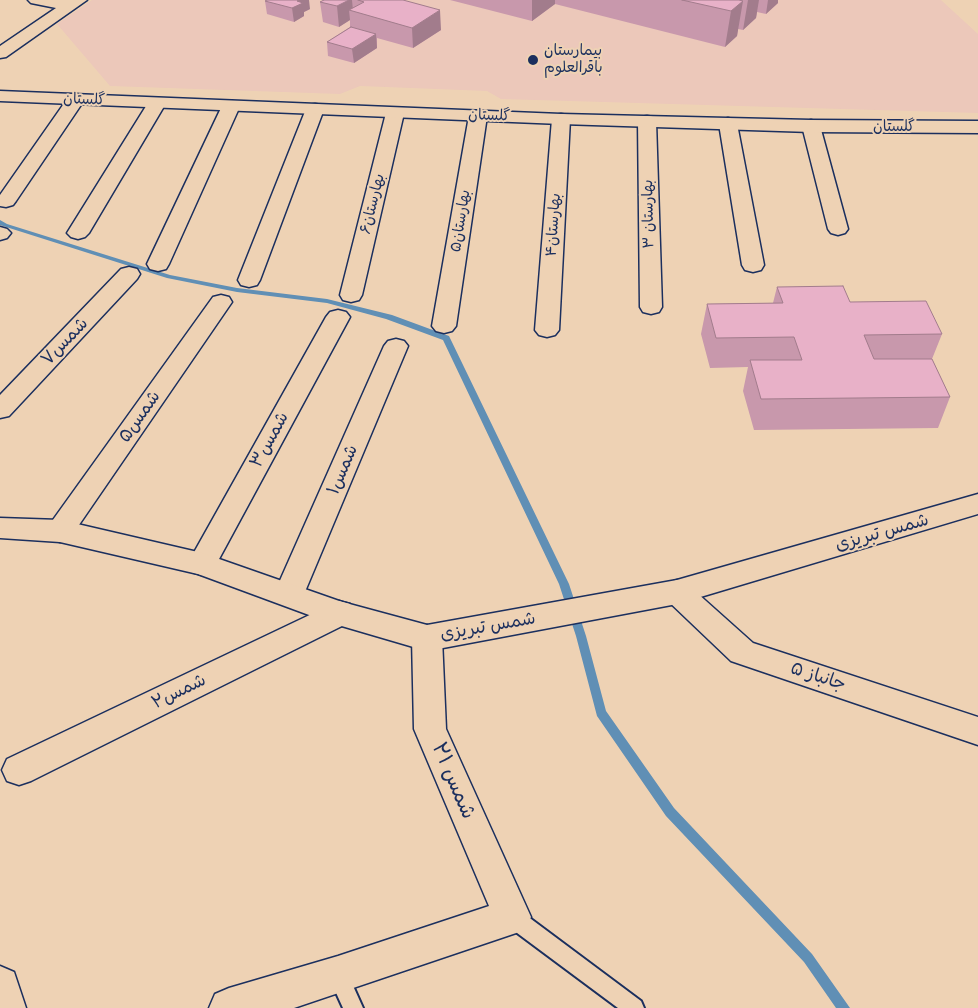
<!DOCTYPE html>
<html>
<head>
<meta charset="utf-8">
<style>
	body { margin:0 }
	canvas { display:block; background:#eed2b4 }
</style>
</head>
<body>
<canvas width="978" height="1008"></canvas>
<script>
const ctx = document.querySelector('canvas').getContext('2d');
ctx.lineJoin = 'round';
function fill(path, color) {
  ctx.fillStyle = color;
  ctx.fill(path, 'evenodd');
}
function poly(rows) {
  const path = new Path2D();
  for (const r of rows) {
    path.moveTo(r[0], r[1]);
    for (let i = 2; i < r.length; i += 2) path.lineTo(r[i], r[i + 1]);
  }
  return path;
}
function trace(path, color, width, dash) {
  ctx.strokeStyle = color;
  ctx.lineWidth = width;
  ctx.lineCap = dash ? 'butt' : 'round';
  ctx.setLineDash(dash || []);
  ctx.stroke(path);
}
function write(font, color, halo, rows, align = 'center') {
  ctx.font = font + ' "Balsamiq Sans","Playpen Sans Arabic",sans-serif';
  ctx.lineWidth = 4;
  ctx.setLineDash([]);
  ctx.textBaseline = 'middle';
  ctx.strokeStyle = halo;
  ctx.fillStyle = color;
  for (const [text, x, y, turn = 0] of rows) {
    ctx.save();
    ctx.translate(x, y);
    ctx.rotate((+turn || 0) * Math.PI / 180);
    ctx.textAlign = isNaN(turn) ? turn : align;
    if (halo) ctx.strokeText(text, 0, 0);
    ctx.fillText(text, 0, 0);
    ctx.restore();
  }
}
fill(poly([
	[92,0,941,0,978,34,978,113,501,99,487,91,360,86,340,94,110,86,57,24]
]), '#ecc8ba');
fill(poly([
	[0,220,7,224,170,275,237,288,327,299,392,315,449,336,569,584,586,636,606,711,674,808,812,954,850,1008,836,1008,804,962,666,816,597,716,576,636,559,584,443,340,386,319,327,303,237,292,167,278,3,226,0,225,0,220]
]), '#608fb5');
const service = poly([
	[512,908,519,910,641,1001,644,1008,618,1008,505,924,503,917,505,910,512,908],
	[338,965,345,968,363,1008,343,1008,328,975,331,968,338,965]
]);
const minor = poly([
	[28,0,87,0,6,57,0,58,0,46,56,8,31,3,28,0],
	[76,94,82,95,85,99,16,201,13,205,6,207,0,206,0,195,70,95,76,94],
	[157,98,163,99,166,103,89,233,85,237,78,239,71,237,67,233,148,103,151,99,157,98],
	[231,101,237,102,240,106,169,264,166,269,158,271,150,269,147,264,222,106,225,102,231,101],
	[315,104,321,105,324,109,260,280,257,285,249,287,241,285,238,280,306,109,309,105,315,104],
	[395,108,401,109,404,113,362,295,359,300,351,302,343,300,340,295,386,113,389,109,395,108],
	[478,111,484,112,487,116,456,326,452,331,444,333,436,331,432,326,469,116,472,112,478,111],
	[561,114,567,115,570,119,559,330,555,335,547,337,539,335,535,330,552,119,555,115,561,114],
	[647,116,653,117,656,121,662,307,659,312,651,314,643,312,640,307,638,121,641,117,647,116],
	[728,118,735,120,737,124,764,265,761,270,753,272,745,270,742,265,719,124,721,120,728,118],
	[811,120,818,122,820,126,848,229,845,233,838,235,831,233,828,229,802,126,804,122,811,120],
	[0,227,7,229,11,233,7,238,0,240,0,227],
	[129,267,137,269,140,274,137,279,9,416,0,418,0,395,121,269,129,267],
	[221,295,229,297,232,302,70,538,60,542,50,538,46,531,50,524,213,297,221,295],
	[338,310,346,312,350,317,212,572,202,575,192,572,188,564,192,556,326,317,330,312,338,310],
	[396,339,404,341,408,346,304,594,299,602,289,606,279,602,274,594,384,346,388,341,396,339],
	[677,580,687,584,753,643,978,717,978,745,731,661,667,600,662,592,667,584,677,580],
	[339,601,350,604,354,613,350,622,31,781,19,785,7,781,2,770,7,759,339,601],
	[427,625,438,629,442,638,446,729,531,917,525,930,294,1008,209,1008,215,994,229,988,338,956,489,906,414,729,412,638,416,629,427,625],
	[0,966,14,972,26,1008,0,1008,0,966]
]);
const tertiary = poly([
	[0,91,561,114,811,120,978,121,978,133,811,132,561,124,0,101,0,91],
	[978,494,978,514,677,604,427,651,328,622,198,574,60,542,0,538,0,518,60,520,202,553,342,602,427,625,677,580,978,494]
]);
trace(service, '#1b2f5e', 4);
trace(minor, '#1b2f5e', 3);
trace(tertiary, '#1b2f5e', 3);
fill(service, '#eed2b4');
fill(minor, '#eed2b4');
fill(tertiary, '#eed2b4');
fill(poly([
	[324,0,403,0,441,30,413,48,377,38,377,48,354,63,328,56,327,42,350,27,350,20,339,27,323,22,320,2],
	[450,0,778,0,778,3,766,14,757,12,756,18,743,30,738,29,737,36,725,47,555,4,532,21],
	[265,1,310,9,304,12,304,16,294,22,267,14],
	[777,287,850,302,942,334,932,359,950,397,938,428,754,430,743,391,748,367,710,368,701,334,707,304,773,303]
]), '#c898ac');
fill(poly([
	[299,0,309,0,310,9,304,12,304,16,294,22,292,8,297,1],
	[349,0,352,0,353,11,349,10,350,20,339,27,337,6],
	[532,0,555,0,555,4,532,21],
	[748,0,759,0,756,18,743,30],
	[768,0,778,0,778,3,766,14],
	[743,1,737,36,725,47,731,11],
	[440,10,441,30,413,48,412,28],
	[376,34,377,48,354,63,352,49]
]), '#a27c8c');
const building = poly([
	[267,0,299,0,297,1,303,3,292,8,265,1,267,0],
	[324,0,349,0,337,6,320,2,324,0],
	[358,0,403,0,440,10,412,28,349,10,364,2,358,0],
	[682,0,739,0,743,1,731,11,682,0],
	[351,27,376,34,352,49,327,42,351,27],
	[843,286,850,302,926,301,942,334,864,335,874,359,932,359,950,397,761,399,750,360,802,360,794,337,716,338,707,304,783,303,777,287,843,286]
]);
fill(building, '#e8b1c8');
trace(building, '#a27c8c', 1);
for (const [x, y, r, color] of [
	[533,60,6,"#1b2f5e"]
]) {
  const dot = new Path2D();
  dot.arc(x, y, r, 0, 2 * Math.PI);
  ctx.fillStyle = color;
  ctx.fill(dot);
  trace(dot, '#eed2b4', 2);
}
write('15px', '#1b2f5e', '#eed2b4', [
	["بیمارستان",544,51],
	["باقرالعلوم",544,68]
], 'left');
write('15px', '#1b2f5e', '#eed2b4', [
	["گلستان",84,100,2],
	["گلستان",489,116,2],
	["گلستان",894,127],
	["بهارستان۶",373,204,-76],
	["بهارستان ۳",649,214,-91],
	["بهارستان۵",461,221,-81],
	["بهارستان۴",554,225,-86]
]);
write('18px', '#1b2f5e', '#eed2b4', [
	["شمس۷",65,342,-46],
	["شمس۵",140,417,-55],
	["شمس۳",270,440,-61],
	["شمس۱",343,470,-67],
	["شمس تبریزی",882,533,-16],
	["شمس تبریزی",488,627,-10],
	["جانباز ۵",818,677,18],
	["شمس۲",179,692,-26]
]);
write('21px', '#1b2f5e', '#eed2b4', [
	["شمس ۲۱",453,781,67]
]);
</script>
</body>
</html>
